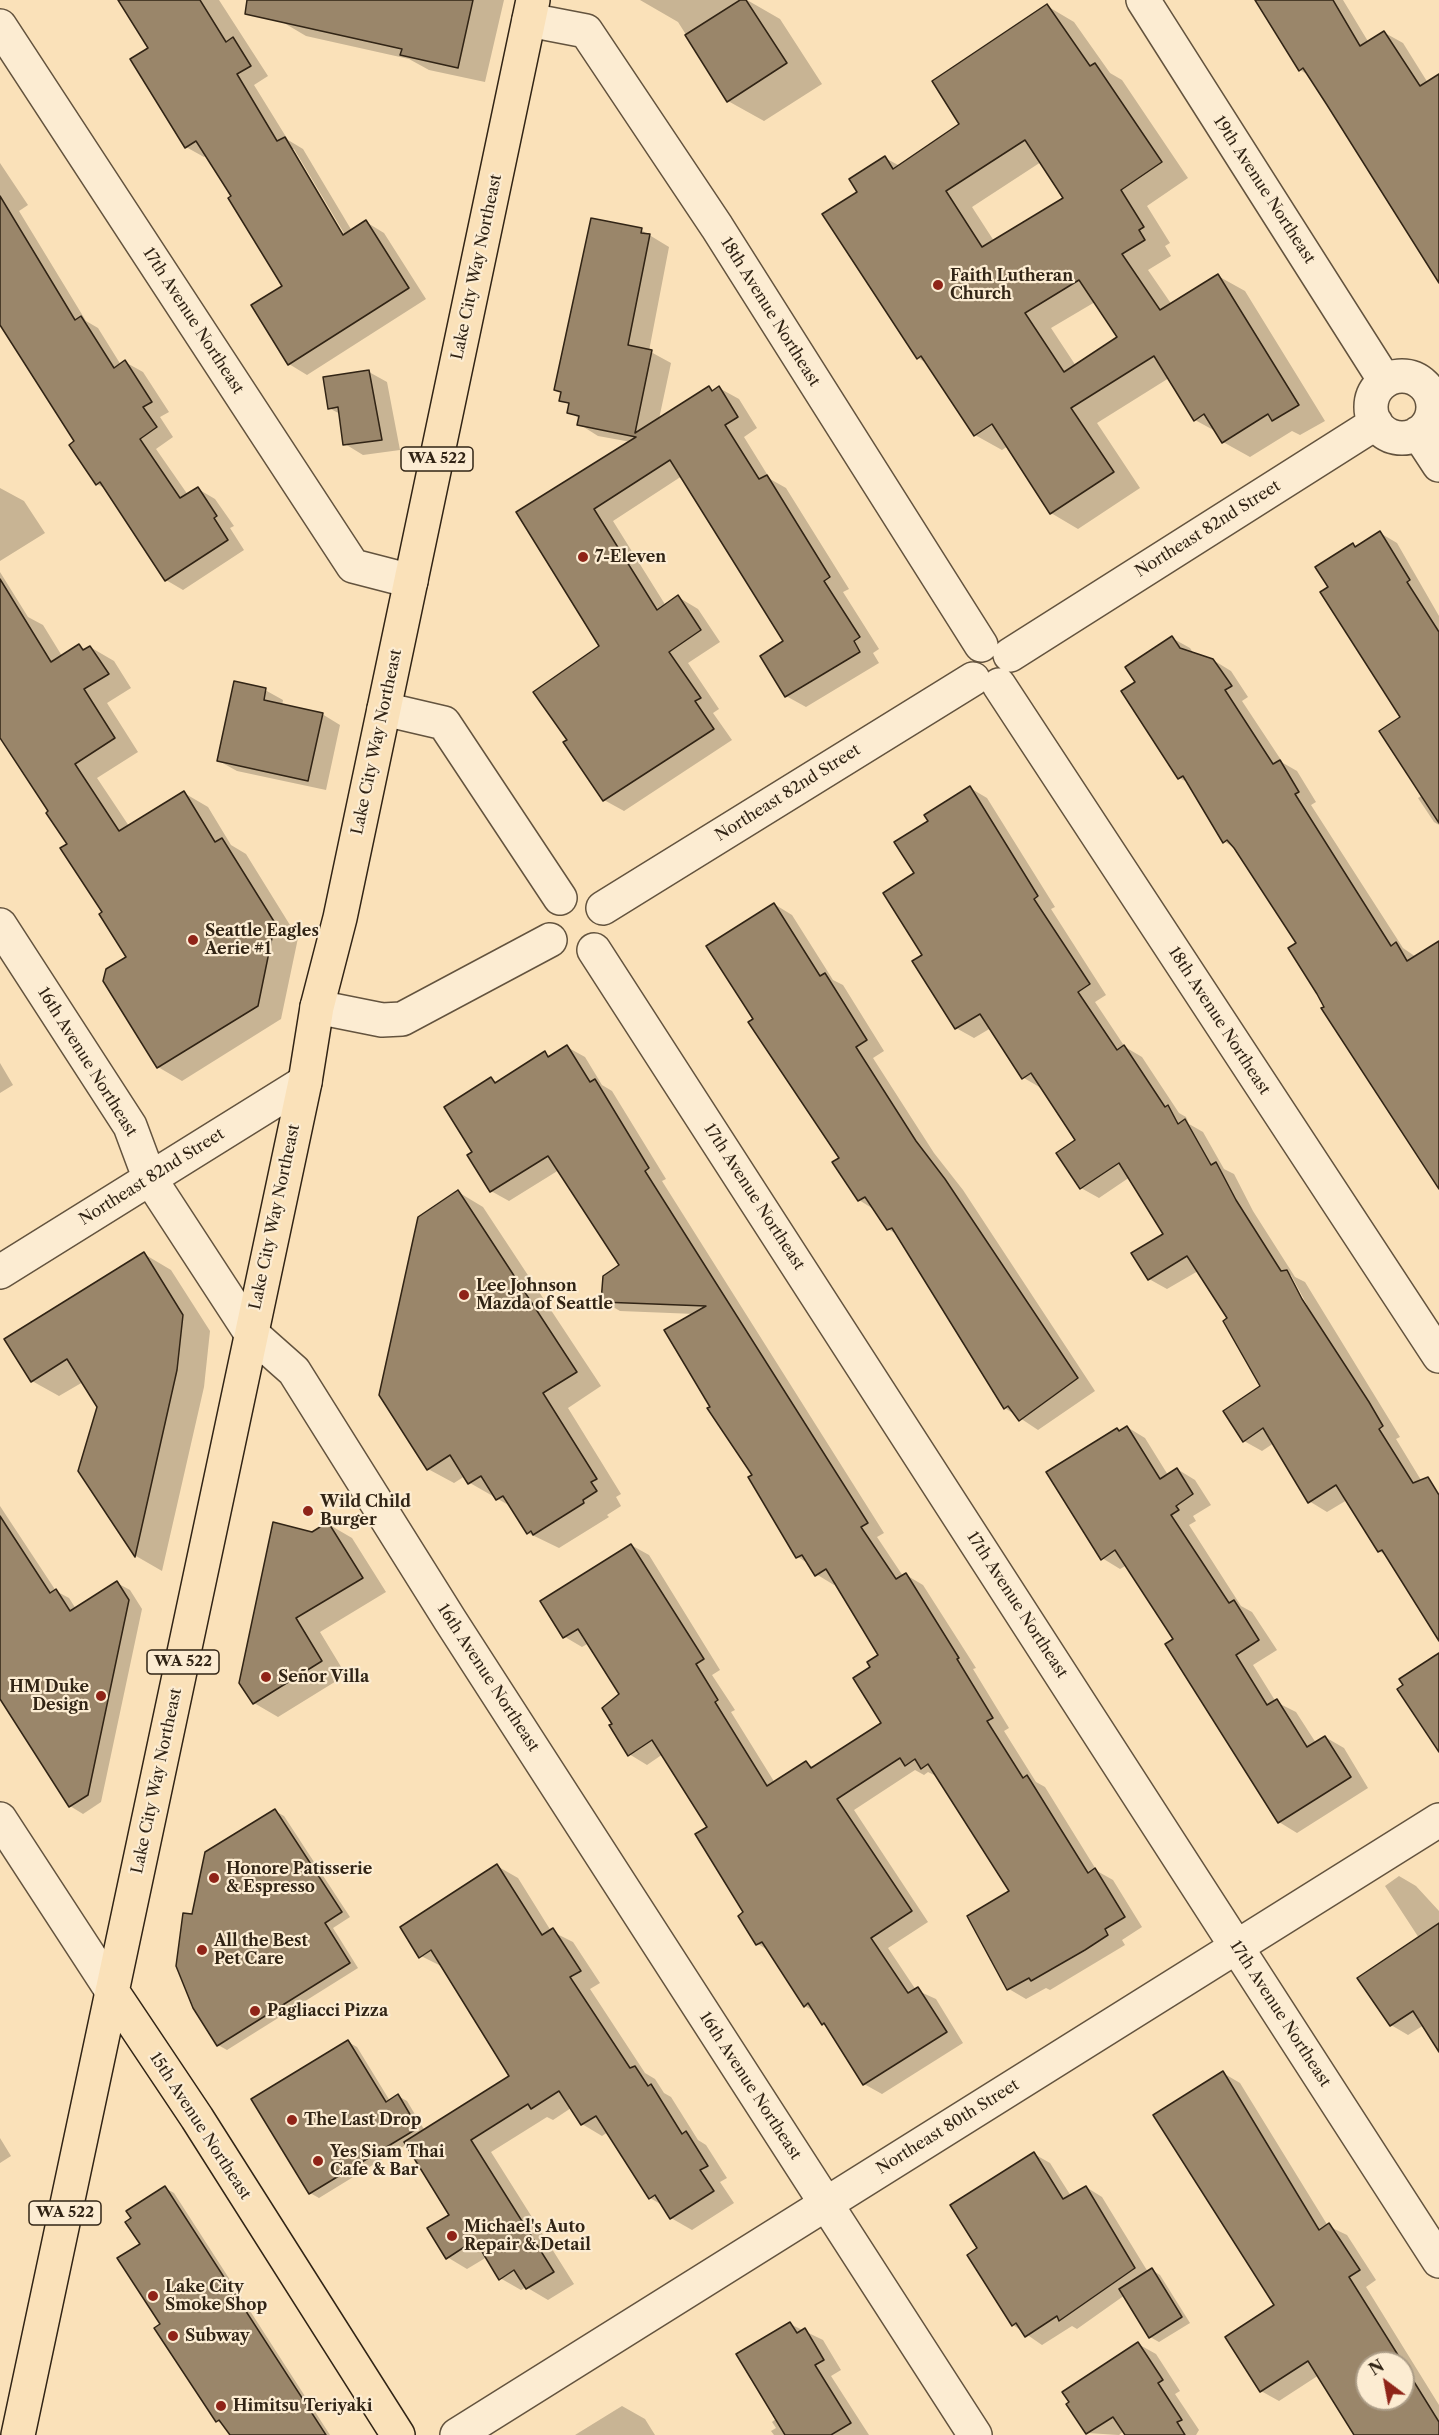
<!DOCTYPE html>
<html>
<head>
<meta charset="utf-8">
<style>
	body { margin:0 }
	#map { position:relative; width:1439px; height:2435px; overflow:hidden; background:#fae1b9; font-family:"Libre Caslon Text",serif }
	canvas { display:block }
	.north { position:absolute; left:1355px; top:2351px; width:60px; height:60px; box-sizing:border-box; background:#fcecd2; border:2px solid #ab9c86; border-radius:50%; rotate:328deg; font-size:16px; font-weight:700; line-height:24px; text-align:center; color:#312415 }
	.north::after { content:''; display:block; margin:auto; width:21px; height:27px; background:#8f2418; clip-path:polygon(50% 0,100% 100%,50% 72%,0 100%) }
</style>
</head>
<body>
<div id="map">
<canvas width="1439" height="2435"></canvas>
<div class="north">N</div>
</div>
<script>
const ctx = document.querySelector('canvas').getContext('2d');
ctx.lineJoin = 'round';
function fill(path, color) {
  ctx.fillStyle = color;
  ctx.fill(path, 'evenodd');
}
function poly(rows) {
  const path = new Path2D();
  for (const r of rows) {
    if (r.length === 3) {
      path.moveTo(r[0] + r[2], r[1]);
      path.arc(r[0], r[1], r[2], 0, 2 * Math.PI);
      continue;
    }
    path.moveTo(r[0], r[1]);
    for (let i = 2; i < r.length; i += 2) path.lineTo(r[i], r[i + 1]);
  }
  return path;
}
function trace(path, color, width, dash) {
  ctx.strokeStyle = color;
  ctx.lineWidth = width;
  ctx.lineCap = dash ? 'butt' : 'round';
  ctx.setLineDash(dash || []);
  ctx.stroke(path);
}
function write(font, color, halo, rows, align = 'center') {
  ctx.font = font + ' "Libre Caslon Text",serif';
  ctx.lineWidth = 4.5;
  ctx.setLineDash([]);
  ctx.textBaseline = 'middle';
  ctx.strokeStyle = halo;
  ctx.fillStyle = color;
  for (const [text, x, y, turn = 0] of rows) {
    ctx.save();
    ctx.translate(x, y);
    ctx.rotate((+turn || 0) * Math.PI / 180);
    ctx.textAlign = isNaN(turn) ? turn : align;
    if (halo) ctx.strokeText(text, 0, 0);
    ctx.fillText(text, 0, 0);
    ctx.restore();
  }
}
fill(poly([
	[120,0,219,0,268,76,254,85,288,140,303,149,352,231,366,222,384,233,426,299,307,375,289,364,284,286,207,155,204,157,186,147,150,49],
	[290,149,294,149,348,240,346,242],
	[283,0,504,0,485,82,429,70,409,59,306,36,279,20],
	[640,0,739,0,739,2,747,0,780,19,822,84,764,121,728,101,678,22],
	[1255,0,1343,0,1369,43,1385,33,1403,43,1428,83,1439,88,1439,282,1310,76,1300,70],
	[1047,6,1074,22,1110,73,1122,80,1188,178,1147,206,1170,243,1165,246,1171,256,1148,270,1172,305,1218,276,1245,291,1325,421,1300,435,1292,431,1250,457,1223,442,1217,432,1195,420,1169,378,1097,423,1140,488,1078,529,1051,513,1008,446,1002,450,975,435,928,364,918,358,859,192,885,158,900,166,961,124],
	[1041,162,1066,198,994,241,972,207],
	[1095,302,1119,337,1076,366,1051,328],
	[0,163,28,205,19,211,86,321,98,328,121,365,125,362,143,372,169,412,160,417,173,437,156,449,188,495,198,489,215,499,234,526,230,528,244,550,183,590,166,580,108,490,97,484,76,442,0,322],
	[641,230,669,247,649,351,671,363,659,419,709,388,714,391,719,388,739,399,757,428,744,437,770,479,786,488,849,589,843,592,879,649,873,653,879,663,806,707,786,696,785,642,682,476,613,521,666,606,678,597,698,609,720,642,688,663,719,709,713,713,732,740,624,811,604,800,569,740,601,646,518,513,631,442,598,436,579,424,580,419,569,412,570,405,561,400,562,393,556,390],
	[369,372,387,382,400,450,363,455,345,444,340,414,329,408],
	[0,488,24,501,45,533,0,561],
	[1380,533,1397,543,1439,616,1439,825,1434,822,1418,798,1423,795,1402,718,1330,588,1353,545,1356,547],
	[0,572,28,617,43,625,62,656,79,646,86,650,90,647,114,661,131,688,107,703,138,752,97,778,129,826,184,793,208,807,231,845,246,854,298,938,281,1019,182,1081,158,1067,128,957,50,811,0,737],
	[1172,638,1190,648,1194,654,1213,660,1231,671,1248,697,1242,701,1283,763,1297,771,1316,802,1311,805,1403,948,1416,957,1439,943,1439,1182,1326,1007,1298,943,1233,847,1225,842,1189,783,1179,778,1137,682],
	[265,690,283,700,282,706,322,714,340,725,326,790,237,771,219,761],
	[970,788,987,798,1055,907,1051,909,1106,995,1095,1002,1125,1047,1142,1057,1179,1113,1186,1117,1189,1124,1203,1132,1224,1169,1234,1174,1253,1211,1295,1277,1305,1282,1400,1437,1396,1439,1427,1490,1439,1504,1439,1639,1387,1556,1379,1551,1347,1500,1327,1512,1309,1501,1274,1443,1262,1451,1244,1441,1262,1387,1229,1319,1198,1271,1167,1289,1149,1279,1165,1235,1130,1177,1099,1198,1081,1188,1077,1140,1041,1088,1024,1078,991,1028,974,1038,956,1028,924,955,916,874,930,821],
	[1288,1275,1291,1275,1307,1305,1304,1306],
	[774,904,792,915,833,980,843,985,884,1051,873,1058,934,1153,963,1190,1095,1391,1038,1430,1005,1408,898,1235,888,1229,875,1210,859,1200,841,1158,755,1019],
	[567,1047,585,1057,602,1085,612,1091,666,1179,662,1181,884,1533,877,1537,903,1576,906,1575,923,1585,976,1668,973,1669,1009,1728,1004,1731,1036,1782,1045,1787,1097,1871,1113,1880,1142,1927,1122,1940,1125,1945,1050,1990,1046,1988,1026,1999,1009,1989,969,1916,1011,1891,938,1777,928,1772,924,1775,915,1770,854,1810,928,1922,888,1948,916,1990,936,1999,963,2043,882,2094,864,2084,829,2027,823,2024,815,2012,805,2006,769,1951,758,1944,709,1828,663,1754,647,1765,629,1754,614,1724,621,1694,589,1643,582,1647,565,1637,631,1545,649,1555,720,1670,712,1675,735,1710,731,1712,775,1783,806,1763,815,1768,883,1723,872,1668,880,1655,836,1583,834,1585,816,1574,809,1564,798,1557,754,1475,712,1407,695,1314,620,1311,603,1301,621,1266,559,1170,509,1201,491,1191,474,1153,491,1079,498,1083,545,1053,551,1057],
	[0,1063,13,1085,0,1093],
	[458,1192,483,1207,601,1386,568,1408,621,1494,616,1497,621,1506,607,1515,609,1517,559,1548,528,1533,512,1507,470,1483,465,1476,454,1483,428,1469],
	[144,1254,171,1270,210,1331,204,1387,162,1571,136,1556,80,1471,98,1407,83,1382,59,1396,32,1381],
	[1127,1427,1145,1438,1168,1475,1177,1469,1195,1480,1211,1505,1193,1516,1196,1521,1189,1525,1241,1606,1252,1612,1277,1650,1253,1665,1276,1702,1296,1712,1316,1743,1325,1737,1344,1748,1368,1788,1297,1833,1279,1822,1175,1639,1127,1565,1120,1569,1102,1558,1117,1430,1120,1432],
	[0,1506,56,1591,69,1598,76,1609,117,1583,130,1590,142,1609,101,1802,83,1814,70,1806,0,1696],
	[328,1524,352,1538,386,1592,320,1632,346,1675,278,1717,254,1703,313,1534],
	[275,1811,284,1816,350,1917,333,1928,358,1968,227,2050,218,2045,194,1916],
	[497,1866,518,1878,551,1931,573,1942,600,1983,590,1989,645,2073,655,2079,664,2093,671,2097,698,2140,706,2145,727,2178,720,2182,734,2203,692,2230,671,2218,664,2206,650,2198,608,2132,602,2136,582,2124,571,2108,553,2120,547,2117,491,2152,574,2284,548,2300,526,2287,521,2290,500,2278,487,2257,467,2269,447,2257,451,2215,407,2144,319,2198,310,2193,348,2042,357,2047,390,2101,398,2096,407,2101,425,2131,512,2076,443,1967,421,1956],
	[1399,1876,1416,1886,1439,1911,1439,2050,1424,2025,1408,2035,1391,2025,1419,1938,1385,1886],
	[1223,2073,1240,2083,1328,2226,1347,2235,1376,2280,1366,2287,1439,2405,1439,2435,1358,2435,1319,2375,1279,2401,1261,2391,1276,2306],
	[1367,2363,1403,2363,1403,2399,1367,2399],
	[0,2138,11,2156,0,2163],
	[1034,2154,1050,2163,1071,2196,1086,2187,1102,2197,1148,2272,1152,2270,1160,2275,1190,2323,1159,2342,1150,2337,1125,2295,1077,2329,1072,2326,1042,2345,1013,2325,979,2248],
	[165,2188,174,2193,330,2435,231,2435,225,2426,217,2421,162,2325,142,2244],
	[790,2324,823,2340,841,2370,831,2376,869,2435,774,2435,771,2431,776,2428,772,2422,777,2418],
	[1138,2344,1156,2354,1180,2391,1175,2394,1199,2430,1196,2435,1127,2435,1124,2431,1119,2435,1087,2433],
	[622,2406,645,2419,655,2435,575,2435]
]), '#0003');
const building = poly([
	[118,0,200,0,226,42,233,37,251,66,237,74,277,141,285,137,343,235,366,220,409,288,288,365,251,305,282,286,228,198,231,196,196,141,185,148,130,59,148,48,118,0],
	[247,0,473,0,458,68,400,55,402,49,245,14,247,0],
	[740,0,746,0,787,63,727,102,685,35,740,0],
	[1255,0,1333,0,1360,46,1384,31,1420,86,1439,74,1439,283,1327,105,1303,68,1299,71,1255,0],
	[1047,4,1090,66,1095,63,1162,162,1121,190,1144,227,1139,230,1145,240,1122,254,1160,310,1218,274,1299,405,1272,421,1268,414,1222,443,1204,414,1194,421,1154,356,1071,408,1114,472,1050,514,992,424,974,436,921,356,917,359,822,214,857,192,849,179,885,156,893,169,959,124,932,81,1047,4],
	[1025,140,1063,198,982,247,946,191,1025,140],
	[1079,280,1117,337,1064,372,1025,313,1079,280],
	[0,196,75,320,81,316,114,368,125,360,152,402,143,407,157,427,140,439,180,498,198,487,217,516,214,518,228,540,165,581,100,482,96,485,69,445,74,441,0,325,0,196],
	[591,218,642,228,641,233,650,234,628,345,652,350,635,433,709,386,712,391,719,386,738,417,725,425,759,479,767,475,830,577,824,581,860,637,854,641,860,652,785,697,760,656,783,641,670,460,594,509,657,610,678,595,701,630,669,652,701,698,695,701,714,729,603,801,563,742,567,740,533,692,599,646,516,512,636,437,577,425,579,416,567,413,569,403,559,401,561,392,554,390,591,218],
	[369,370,382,440,343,445,338,407,328,409,323,377,369,370],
	[1380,531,1410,580,1407,582,1439,632,1439,823,1379,731,1400,717,1320,592,1328,587,1315,567,1353,543,1355,547,1380,531],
	[0,579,51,662,79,644,83,650,90,646,109,674,84,689,115,738,75,764,119,831,184,791,215,842,222,838,275,923,258,1006,157,1068,103,981,106,969,126,957,99,914,102,912,60,848,67,844,46,813,48,811,0,738,0,579],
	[1172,636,1180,648,1213,659,1232,686,1225,690,1273,764,1280,760,1299,792,1295,794,1391,946,1396,942,1407,961,1439,941,1439,1189,1321,1008,1324,1007,1317,994,1288,948,1296,943,1234,848,1227,840,1223,843,1183,776,1178,779,1121,691,1135,682,1125,667,1172,636],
	[234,681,266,688,264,700,323,713,308,781,217,761,234,681],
	[970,786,1038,896,1034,899,1090,984,1078,992,1117,1050,1124,1045,1165,1107,1168,1105,1178,1124,1185,1119,1211,1165,1216,1162,1236,1200,1281,1271,1287,1270,1302,1299,1369,1402,1383,1426,1379,1429,1413,1483,1428,1477,1439,1495,1439,1641,1382,1550,1378,1552,1336,1485,1308,1503,1263,1428,1243,1442,1223,1411,1260,1386,1223,1321,1227,1318,1187,1256,1148,1280,1131,1253,1163,1234,1119,1163,1080,1189,1056,1153,1075,1140,1031,1073,1022,1079,980,1014,955,1029,912,961,922,955,883,893,914,873,894,842,928,821,924,815,970,786],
	[774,903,820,976,825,973,867,1040,856,1047,916,1141,945,1179,1078,1378,1019,1421,1008,1406,1004,1409,892,1228,887,1230,865,1197,858,1201,832,1162,839,1158,748,1022,753,1019,706,946,774,903],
	[567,1045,590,1082,595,1079,649,1168,645,1171,868,1523,861,1527,896,1579,906,1573,959,1658,957,1659,993,1718,987,1721,1023,1778,1027,1775,1088,1873,1095,1868,1125,1917,1105,1929,1108,1935,1085,1950,1031,1981,1029,1978,1007,1990,967,1916,1009,1891,928,1764,921,1769,915,1759,905,1766,900,1758,837,1799,912,1911,871,1938,908,1993,918,1987,947,2032,863,2085,824,2023,822,2025,808,2003,804,2007,762,1942,756,1945,738,1916,743,1912,695,1834,707,1827,652,1740,628,1756,609,1725,612,1724,602,1708,619,1694,578,1629,563,1638,540,1601,631,1544,704,1659,696,1664,718,1700,715,1702,767,1786,806,1761,811,1768,881,1723,853,1678,870,1667,867,1662,878,1655,826,1569,815,1576,802,1555,796,1558,748,1477,752,1475,707,1408,710,1407,664,1330,706,1306,601,1302,603,1276,619,1265,548,1156,490,1192,467,1155,472,1152,444,1107,491,1077,495,1083,545,1051,548,1057,567,1045],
	[458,1190,577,1372,543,1393,597,1479,591,1482,597,1491,583,1500,584,1503,533,1535,531,1531,527,1534,503,1496,496,1500,481,1476,468,1484,450,1455,427,1470,379,1395,418,1217,458,1190],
	[144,1252,183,1315,177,1370,135,1557,78,1471,97,1407,67,1359,31,1382,4,1339,144,1252],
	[1127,1426,1160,1479,1177,1468,1193,1494,1176,1506,1179,1510,1171,1515,1229,1603,1234,1600,1259,1640,1236,1655,1267,1705,1277,1699,1307,1747,1325,1736,1351,1777,1278,1823,1165,1644,1173,1639,1115,1550,1101,1560,1046,1472,1117,1428,1119,1431,1127,1426],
	[0,1516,50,1593,56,1589,70,1611,117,1581,129,1600,88,1795,69,1807,0,1699,0,1516],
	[273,1522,312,1532,328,1522,363,1578,296,1618,322,1661,253,1704,239,1683,273,1522],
	[1439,1653,1439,1752,1397,1689,1403,1685,1399,1679,1439,1653],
	[275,1809,342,1912,325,1923,350,1963,217,2046,193,2008,176,1966,183,1913,192,1914,205,1852,275,1809],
	[497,1864,542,1935,553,1928,581,1971,570,1977,630,2068,635,2066,648,2086,651,2084,682,2134,686,2131,708,2166,700,2170,714,2191,670,2219,655,2195,649,2199,596,2116,581,2125,559,2091,531,2109,528,2104,471,2140,554,2272,526,2289,514,2270,499,2280,475,2240,446,2259,427,2228,449,2215,404,2142,509,2076,431,1950,419,1958,400,1927,497,1864],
	[1439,1923,1439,2052,1413,2011,1390,2026,1357,1978,1439,1923],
	[348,2040,386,2102,398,2094,418,2128,309,2194,251,2099,348,2040],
	[1223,2071,1319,2230,1329,2223,1360,2270,1349,2277,1403,2363,1367,2363,1367,2399,1403,2399,1403,2364,1439,2422,1439,2435,1354,2435,1308,2361,1260,2392,1225,2337,1274,2305,1153,2115,1223,2071],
	[1034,2152,1063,2199,1086,2186,1135,2268,1059,2321,1057,2316,1025,2337,1016,2323,1012,2326,967,2255,977,2248,950,2205,1034,2152],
	[165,2186,326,2435,230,2435,219,2420,216,2422,154,2328,160,2324,117,2258,140,2244,125,2222,131,2218,126,2211,165,2186],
	[1152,2268,1182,2317,1149,2338,1119,2289,1152,2268],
	[790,2322,797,2333,805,2328,824,2360,815,2365,851,2423,831,2435,785,2435,736,2354,790,2322],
	[1138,2342,1163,2380,1158,2383,1182,2420,1177,2422,1185,2435,1125,2435,1113,2417,1086,2434,1066,2404,1069,2402,1062,2392,1138,2342]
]);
fill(building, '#9a866a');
trace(building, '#312415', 1.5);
const minor = poly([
	[1143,0,1385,381],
	[529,20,586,31,717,227,981,645],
	[0,26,353,566,411,581],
	[1402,407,31],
	[1418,433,1439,465],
	[1010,655,1376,423],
	[999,685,1439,1356],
	[384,709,444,723,560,898],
	[603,908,973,679],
	[0,925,130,1126,149,1177,250,1332,294,1371,450,1620,975,2435],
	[594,950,1439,2261],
	[317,1007,382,1020,402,1019,550,940],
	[0,1272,305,1082],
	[0,1819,112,1991],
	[457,2435,1439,1820]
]);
const major = poly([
	[112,1991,197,2118,398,2435],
	[18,2435,305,1082,317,1007,340,918,533,0]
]);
trace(minor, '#63533e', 36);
trace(major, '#312415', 36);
trace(minor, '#fcecd2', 33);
trace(major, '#fae1b9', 33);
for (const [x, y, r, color] of [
	[938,285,6,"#8f2418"],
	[583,557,6,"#8f2418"],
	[193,940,6,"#8f2418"],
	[464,1295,6,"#8f2418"],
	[308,1511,6,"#8f2418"],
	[266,1677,6,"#8f2418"],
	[101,1696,6,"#8f2418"],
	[214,1878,6,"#8f2418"],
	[202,1950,6,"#8f2418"],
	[255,2011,6,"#8f2418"],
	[292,2120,6,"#8f2418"],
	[318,2161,6,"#8f2418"],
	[452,2236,6,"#8f2418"],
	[153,2296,6,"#8f2418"],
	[173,2336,6,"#8f2418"],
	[221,2406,6,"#8f2418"]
]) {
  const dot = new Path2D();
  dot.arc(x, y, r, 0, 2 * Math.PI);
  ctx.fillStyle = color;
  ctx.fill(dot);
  trace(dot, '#fcecd2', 2);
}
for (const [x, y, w] of [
	[437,459,72],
	[183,1662,72],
	[65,2213,72]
]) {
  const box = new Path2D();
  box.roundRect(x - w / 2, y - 12, w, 24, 4.5);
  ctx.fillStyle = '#fcecd2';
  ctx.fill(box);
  trace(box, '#312415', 1.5);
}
write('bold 15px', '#312415', null, [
	["WA 522",437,459],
	["WA 522",183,1662],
	["WA 522",65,2213]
]);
write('16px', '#312415', '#fcecd2', [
	["19th Avenue Northeast",1264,190,57],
	["Lake City Way Northeast",477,267,-78],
	["18th Avenue Northeast",770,312,58],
	["17th Avenue Northeast",193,321,57],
	["Northeast 82nd Street",1208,529,-32],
	["Lake City Way Northeast",377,742,-78],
	["Northeast 82nd Street",788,793,-32],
	["18th Avenue Northeast",1219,1021,57],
	["16th Avenue Northeast",87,1062,58],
	["Northeast 82nd Street",152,1177,-32],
	["17th Avenue Northeast",754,1197,57],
	["Lake City Way Northeast",275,1217,-78],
	["17th Avenue Northeast",1017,1605,57],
	["16th Avenue Northeast",488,1678,57],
	["Lake City Way Northeast",157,1781,-78],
	["17th Avenue Northeast",1280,2014,57],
	["16th Avenue Northeast",750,2086,57],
	["15th Avenue Northeast",200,2126,57],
	["Northeast 80th Street",948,2127,-32]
]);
write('bold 16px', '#312415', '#fcecd2', [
	["Faith Lutheran",950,276],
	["Church",950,294],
	["7-Eleven",595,557],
	["Seattle Eagles",205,931],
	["Aerie #1",205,949],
	["Lee Johnson",476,1286],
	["Mazda of Seattle",476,1304],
	["Wild Child",320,1502],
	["Burger",320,1520],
	["Señor Villa",278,1677],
	["HM Duke",89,1687,"right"],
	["Design",89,1705,"right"],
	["Honore Patisserie",226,1869],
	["& Espresso",226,1887],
	["All the Best",214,1941],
	["Pet Care",214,1959],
	["Pagliacci Pizza",267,2011],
	["The Last Drop",304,2120],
	["Yes Siam Thai",330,2152],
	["Cafe & Bar",330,2170],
	["Michael's Auto",464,2227],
	["Repair & Detail",464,2245],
	["Lake City",165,2287],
	["Smoke Shop",165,2305],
	["Subway",185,2336],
	["Himitsu Teriyaki",233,2406]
], 'left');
</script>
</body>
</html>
